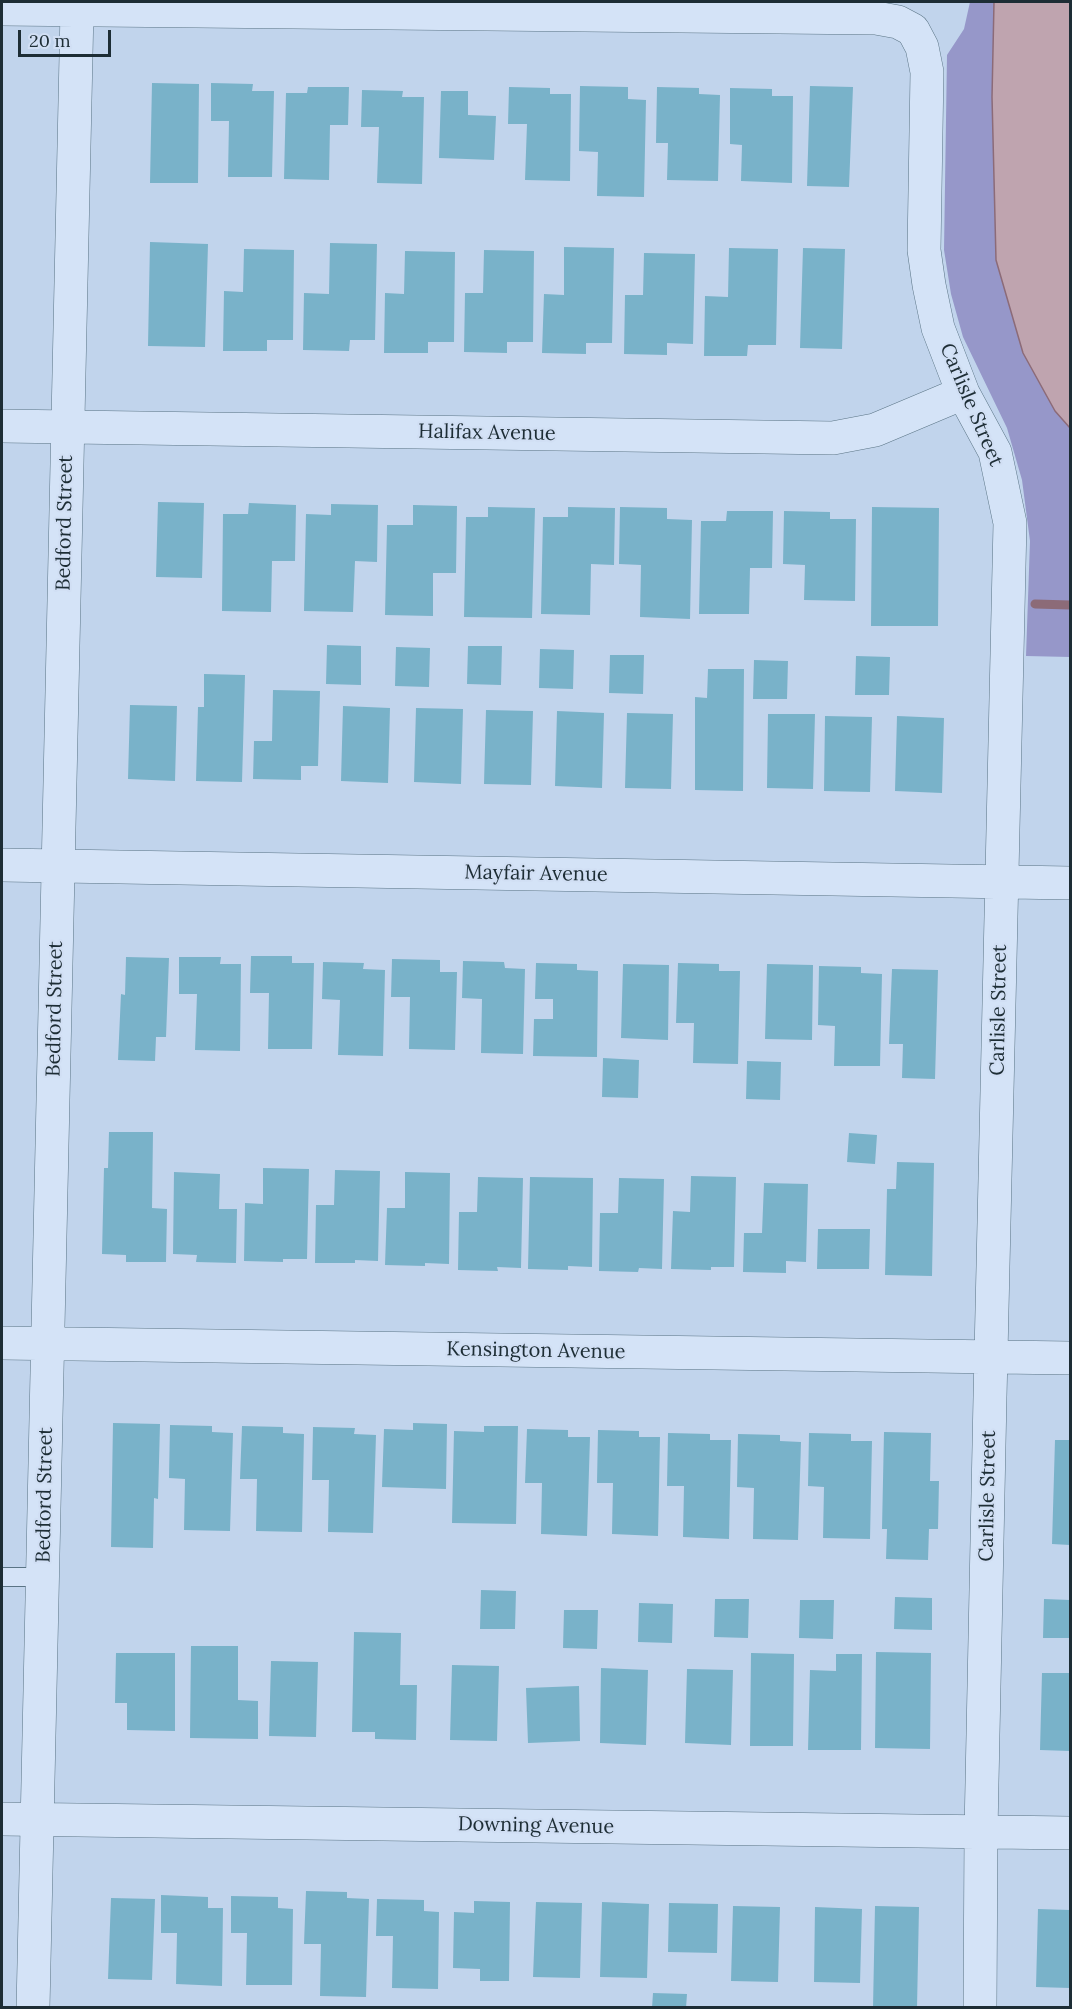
<!DOCTYPE html>
<html>
<head>
<meta charset="utf-8">
<style>
	body { margin:0 }
	#map { position:relative; width:1072px; height:2009px; overflow:hidden; background:#c1d4ec; font-family:Lora,serif }
	canvas { display:block }
	.frame { position:absolute; inset:0; border:3px solid #1d2d35; pointer-events:none }
	.scale { position:absolute; left:18px; top:30px; width:93px; height:27px; box-sizing:border-box; border:3px solid #1d2d35; border-top:0; padding-left:8px; font-size:18px; line-height:21px; white-space:nowrap; color:#1d2d35; -webkit-text-stroke:4px #d1dff4; paint-order:stroke }
</style>
</head>
<body>
<div id="map">
<canvas width="1072" height="2009"></canvas>
<div class="frame"></div>
<div class="scale">20 m</div>
</div>
<script>
const ctx = document.querySelector('canvas').getContext('2d');
ctx.lineJoin = 'round';
function fill(path, color) {
  ctx.fillStyle = color;
  ctx.fill(path, 'evenodd');
}
function poly(rows) {
  const path = new Path2D();
  for (const r of rows) {
    path.moveTo(r[0], r[1]);
    for (let i = 2; i < r.length; i += 2) path.lineTo(r[i], r[i + 1]);
  }
  return path;
}
function trace(path, color, width, dash) {
  ctx.strokeStyle = color;
  ctx.lineWidth = width;
  ctx.lineCap = dash ? 'butt' : 'round';
  ctx.setLineDash(dash || []);
  ctx.stroke(path);
}
function write(font, color, halo, rows, align = 'center') {
  ctx.font = font + ' Lora,serif';
  ctx.lineWidth = 4.5;
  ctx.setLineDash([]);
  ctx.textBaseline = 'middle';
  ctx.strokeStyle = halo;
  ctx.fillStyle = color;
  for (const [text, x, y, turn = 0] of rows) {
    ctx.save();
    ctx.translate(x, y);
    ctx.rotate((+turn || 0) * Math.PI / 180);
    ctx.textAlign = isNaN(turn) ? turn : align;
    if (halo) ctx.strokeText(text, 0, 0);
    ctx.fillText(text, 0, 0);
    ctx.restore();
  }
}
fill(poly([
	[970,2,1070,2,1070,657,1026,656,1030,541,1022,480,1007,428,963,337,951,294,944,250,947,55,964,29]
]), '#9697c9');
const water = poly([
	[994,2,1070,2,1070,428,1055,411,1023,353,996,260,992,97,994,2]
]);
fill(water, '#bfa4af');
trace(water, '#8c6b78', 1.5);
trace(poly([
	[1035,604,1070,605]
]), '#8c6b78', 9);
fill(poly([
	[152,83,199,84,198,183,150,183],
	[211,83,253,84,252,91,274,91,272,177,228,177,229,121,211,121],
	[580,86,628,87,628,99,646,100,644,197,597,196,598,152,579,151],
	[810,86,853,87,849,187,807,186],
	[308,87,349,87,348,125,330,125,329,180,284,179,286,93,307,93],
	[509,87,550,88,550,94,571,94,570,181,525,180,527,124,508,124],
	[657,87,699,88,699,94,720,95,718,181,667,180,668,143,656,143],
	[730,88,772,89,772,96,793,96,792,183,741,181,742,145,730,144],
	[362,90,403,91,402,97,424,97,422,184,377,183,379,127,361,127],
	[441,91,468,91,468,115,496,116,494,160,439,158],
	[150,242,208,244,205,347,148,346],
	[330,243,377,244,375,340,350,340,349,351,303,350,304,293,329,294],
	[564,247,614,248,612,343,586,343,586,354,542,353,544,294,564,295],
	[729,248,778,249,776,345,748,345,747,356,704,356,705,296,728,297],
	[803,248,845,249,842,349,800,348],
	[244,249,294,250,293,340,267,340,267,351,223,351,224,291,243,292],
	[484,250,534,251,533,342,507,342,507,353,464,352,465,293,483,293],
	[405,251,455,252,454,342,428,342,428,353,384,353,385,293,404,294],
	[644,253,695,254,693,344,667,343,667,355,624,354,625,295,643,295],
	[158,502,204,503,202,578,156,577],
	[249,503,296,505,295,561,272,561,271,612,222,611,223,514,248,514],
	[331,504,378,505,377,562,355,561,353,612,304,611,306,514,331,515],
	[413,505,457,506,456,573,433,573,433,616,385,615,387,525,413,525],
	[488,507,535,508,532,618,464,617,466,517,488,517],
	[568,507,615,508,614,565,591,564,590,615,541,614,543,517,568,517],
	[620,507,667,508,667,519,692,520,690,619,640,617,641,565,619,564],
	[872,507,939,508,938,626,871,626],
	[727,511,773,511,772,568,750,568,749,614,699,614,701,521,726,521],
	[784,511,830,512,830,519,856,519,855,601,804,600,805,565,783,564],
	[327,645,361,646,361,685,326,684],
	[468,646,502,646,501,685,467,684],
	[396,647,430,648,429,687,395,686],
	[540,649,574,650,573,689,539,688],
	[610,655,644,655,643,694,609,693],
	[856,656,890,657,889,695,855,695],
	[754,660,788,661,787,699,753,699],
	[708,669,744,669,743,791,695,790,695,697,707,698],
	[204,674,245,675,242,782,196,781,198,707,204,707],
	[273,690,320,691,318,766,301,766,301,780,253,779,254,741,272,741],
	[130,705,177,706,175,781,128,779],
	[343,706,390,708,388,783,341,781],
	[416,708,463,709,461,784,414,782],
	[486,710,533,711,531,785,484,784],
	[557,711,604,713,602,788,555,786],
	[627,713,673,714,671,789,625,788],
	[768,714,815,714,813,789,767,788],
	[825,716,872,717,870,792,824,791],
	[897,716,944,718,942,793,895,791],
	[251,956,292,956,292,963,314,963,312,1049,268,1049,269,993,250,993],
	[126,957,169,958,166,1037,156,1037,155,1061,118,1060,121,994,125,995],
	[179,957,221,957,220,964,241,964,240,1051,195,1050,197,994,179,994],
	[392,959,440,960,440,972,457,972,455,1050,409,1049,410,997,391,997],
	[463,961,504,962,505,968,525,969,523,1054,481,1053,482,999,462,998],
	[323,962,364,963,363,969,385,970,383,1056,338,1055,340,1000,322,999],
	[536,963,577,964,577,970,598,971,597,1057,533,1056,534,1019,553,1019,553,999,535,999],
	[678,963,719,964,719,971,740,971,738,1064,693,1063,694,1023,676,1023],
	[623,964,669,965,668,1040,621,1038],
	[767,964,813,965,812,1040,765,1039],
	[819,966,861,967,861,973,882,974,880,1066,834,1066,835,1026,818,1025],
	[892,969,938,970,935,1079,902,1078,903,1044,889,1044],
	[603,1058,639,1060,638,1098,602,1097],
	[747,1061,781,1062,780,1100,746,1099],
	[109,1132,153,1132,152,1208,167,1209,166,1262,126,1262,126,1255,102,1254,104,1168,108,1168],
	[849,1133,877,1135,875,1164,847,1162],
	[897,1162,934,1163,932,1276,885,1275,887,1189,896,1189],
	[263,1168,309,1169,307,1259,283,1259,283,1262,244,1261,245,1203,263,1204],
	[335,1170,380,1171,378,1261,355,1260,355,1263,315,1263,316,1205,334,1205],
	[174,1172,220,1174,219,1209,237,1209,236,1263,196,1262,197,1255,173,1254],
	[405,1172,450,1173,449,1264,425,1263,425,1266,385,1265,387,1208,405,1208],
	[691,1176,736,1177,734,1267,711,1267,711,1270,671,1269,673,1211,690,1212],
	[478,1177,523,1178,521,1268,497,1267,498,1271,458,1270,459,1212,477,1212],
	[530,1177,593,1178,592,1267,568,1266,568,1270,528,1269],
	[619,1178,664,1179,662,1269,639,1268,638,1272,599,1271,600,1213,618,1213],
	[764,1183,808,1184,806,1262,786,1261,786,1273,743,1272,744,1233,762,1233],
	[818,1229,870,1229,869,1269,817,1269],
	[113,1423,160,1424,158,1499,154,1498,153,1548,111,1547],
	[413,1423,447,1424,446,1489,382,1487,384,1429,413,1430],
	[170,1425,212,1426,212,1432,233,1433,230,1531,184,1530,185,1479,169,1478],
	[242,1426,283,1427,283,1433,304,1434,302,1532,256,1531,257,1479,240,1479],
	[484,1426,518,1426,516,1524,452,1523,454,1431,484,1432],
	[313,1427,355,1428,354,1434,376,1435,373,1533,328,1532,329,1480,312,1480],
	[527,1429,568,1430,568,1437,590,1437,587,1536,541,1534,542,1483,525,1483],
	[598,1430,639,1431,639,1437,660,1437,658,1536,612,1534,613,1483,597,1483],
	[884,1432,931,1433,930,1481,939,1481,938,1529,929,1529,928,1560,886,1559,887,1529,882,1529],
	[668,1433,710,1434,710,1440,731,1440,729,1539,683,1537,684,1486,667,1486],
	[809,1433,851,1434,851,1441,872,1441,870,1539,823,1538,824,1487,808,1486],
	[738,1434,780,1435,780,1441,801,1442,798,1540,753,1539,754,1488,737,1487],
	[1055,1440,1070,1440,1070,1545,1052,1544],
	[481,1590,516,1591,515,1629,480,1629],
	[895,1597,932,1598,932,1630,894,1629],
	[715,1599,749,1599,748,1638,714,1637],
	[1044,1599,1070,1600,1070,1638,1043,1638],
	[800,1600,834,1600,833,1639,799,1638],
	[639,1603,673,1604,672,1643,638,1642],
	[564,1610,598,1610,597,1649,563,1648],
	[354,1632,401,1633,400,1685,417,1685,416,1740,375,1739,375,1732,352,1732],
	[191,1646,238,1646,238,1700,258,1701,258,1739,190,1738],
	[876,1652,931,1653,930,1749,875,1748],
	[116,1653,175,1653,175,1731,127,1730,127,1703,115,1703],
	[751,1653,794,1654,793,1746,750,1746],
	[836,1654,862,1654,861,1750,808,1750,810,1670,836,1671],
	[271,1661,318,1662,316,1737,269,1736],
	[452,1665,499,1666,497,1741,450,1740],
	[601,1668,648,1670,646,1745,600,1743],
	[687,1669,733,1670,731,1745,685,1743],
	[1042,1673,1070,1673,1070,1751,1040,1750],
	[579,1686,580,1741,528,1743,526,1688],
	[306,1891,347,1892,347,1898,369,1899,366,1997,320,1996,321,1944,304,1944],
	[161,1895,208,1897,208,1908,223,1908,222,1986,176,1984,177,1933,161,1933],
	[231,1896,278,1897,278,1908,293,1909,292,1985,246,1985,247,1933,231,1933],
	[111,1898,155,1899,152,1980,108,1979],
	[377,1899,424,1900,424,1911,439,1912,438,1989,392,1988,393,1936,376,1936],
	[474,1901,510,1902,509,1981,480,1981,480,1969,453,1968,454,1912,474,1913],
	[536,1902,582,1903,580,1978,533,1977],
	[602,1902,649,1904,647,1978,600,1977],
	[669,1903,718,1904,717,1953,668,1952],
	[733,1906,780,1907,778,1982,731,1981],
	[875,1906,919,1907,917,2008,873,2008],
	[815,1907,862,1909,860,1983,814,1982],
	[1038,1909,1070,1910,1070,1988,1036,1987],
	[653,1993,687,1994,686,2008,652,2008]
]), '#79b2c9');
const lane = poly([
	[2,1577,43,1577]
]);
const street = poly([
	[2,9,876,18,898,22,913,30,922,47,927,72,924,250,929,285,938,328,963,393,995,452,1010,523,990,1397,981,1831,980,2008],
	[2,426,833,438,875,430,963,393],
	[2,865,1070,883],
	[2,1343,1070,1358],
	[2,1819,1070,1833],
	[33,2008,77,10]
]);
trace(lane, '#5a7485', 20);
trace(street, '#5a7485', 34);
trace(lane, '#d4e3f7', 18);
trace(street, '#d4e3f7', 33);
write('20px', '#1d2d35', '#d1dff4', [
	["Carlisle Street",971,405,67],
	["Halifax Avenue",487,433,1],
	["Bedford Street",65,523,-89],
	["Mayfair Avenue",536,874,1],
	["Bedford Street",55,1009,-89],
	["Carlisle Street",999,1010,-89],
	["Kensington Avenue",536,1351,1],
	["Bedford Street",45,1495,-89],
	["Carlisle Street",988,1496,-89],
	["Downing Avenue",536,1826,1]
]);
</script>
</body>
</html>
